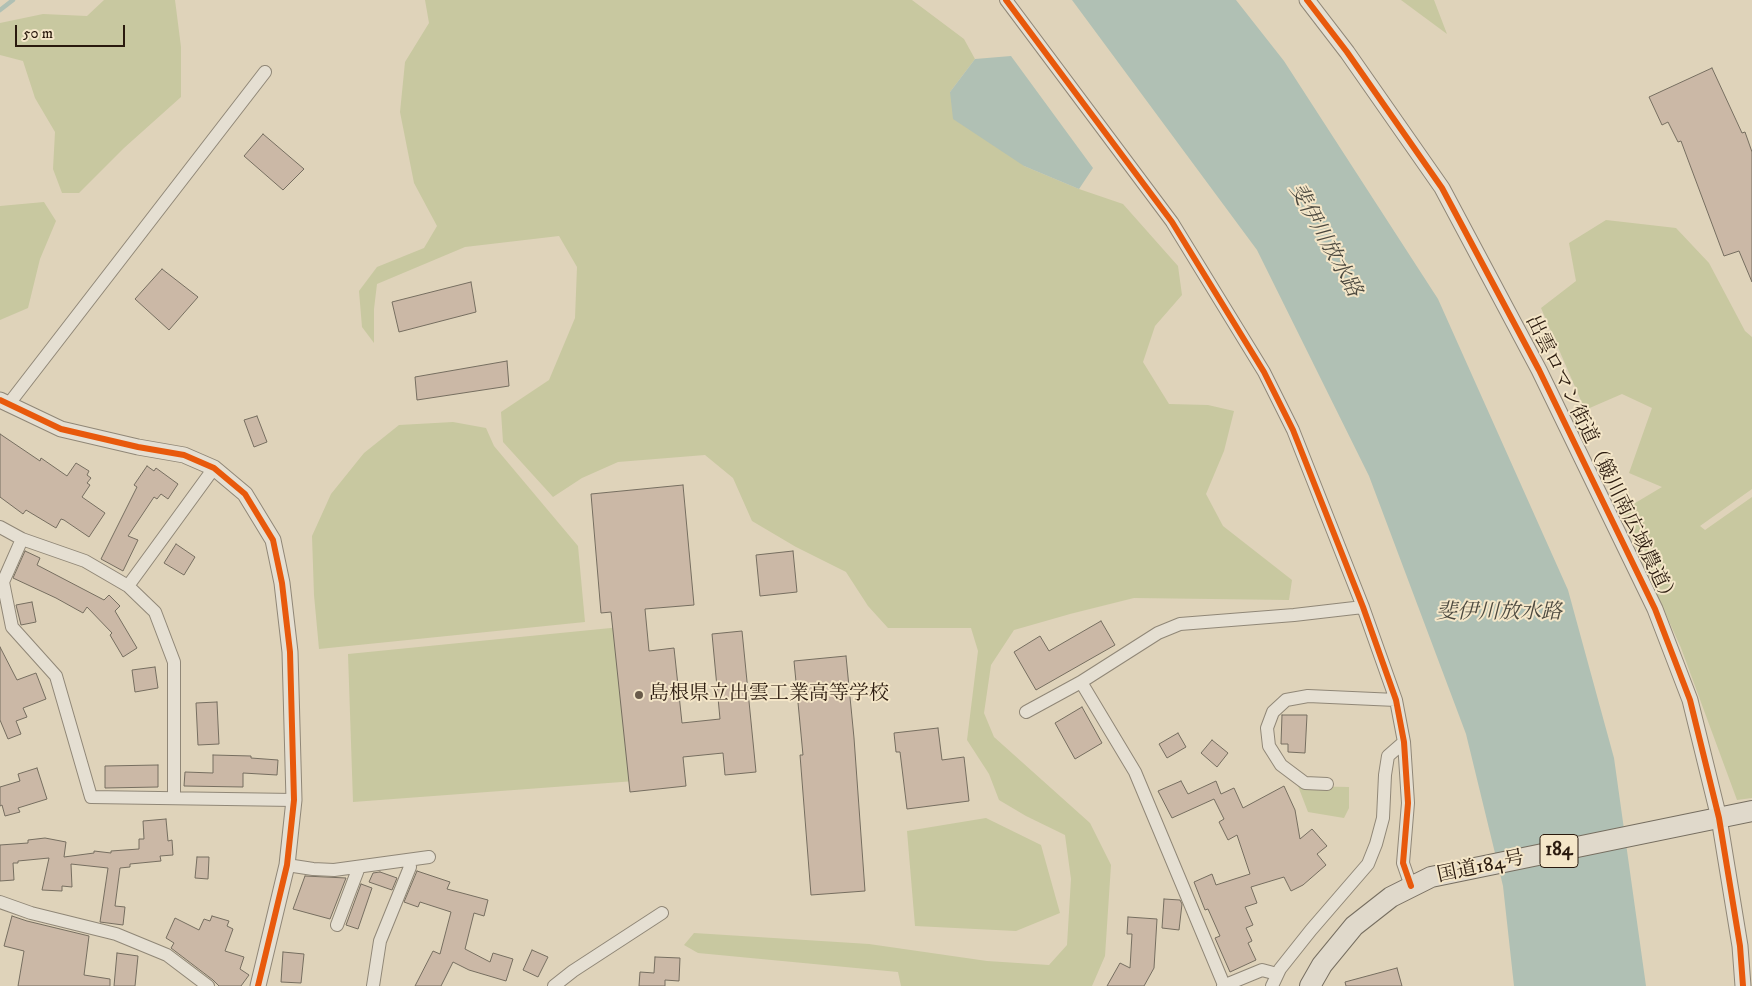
<!DOCTYPE html>
<html>
<head>
<meta charset="utf-8">
<style>
	body { margin:0 }
	#map { position:relative; width:1752px; height:986px; overflow:hidden; background:#dfd3ba; font-family:"IM FELL DW Pica",serif }
	canvas { display:block }
	.scale { position:absolute; left:15px; top:25px; width:110px; height:22px; box-sizing:border-box; border:2px solid #2a1a0e; border-top:0; padding-left:6px; font-size:15px; line-height:18px; white-space:nowrap; color:#2a1a0e; -webkit-text-stroke:4px #f4e6c8; paint-order:stroke }
</style>
</head>
<body>
<div id="map">
<canvas width="1752" height="986"></canvas>
<div class="scale">50 m</div>
</div>
<script>
const ctx = document.querySelector('canvas').getContext('2d');
ctx.lineJoin = 'round';
function fill(path, color) {
  ctx.fillStyle = color;
  ctx.fill(path, 'evenodd');
}
function poly(rows) {
  const path = new Path2D();
  for (const r of rows) {
    path.moveTo(r[0], r[1]);
    for (let i = 2; i < r.length; i += 2) path.lineTo(r[i], r[i + 1]);
  }
  return path;
}
function trace(path, color, width, dash) {
  ctx.strokeStyle = color;
  ctx.lineWidth = width;
  ctx.lineCap = dash ? 'butt' : 'round';
  ctx.setLineDash(dash || []);
  ctx.stroke(path);
}
function write(font, color, halo, rows, align = 'center') {
  ctx.font = font + ' "IM FELL DW Pica","Noto Serif JP",serif';
  ctx.lineWidth = 4;
  ctx.setLineDash([]);
  ctx.textBaseline = 'middle';
  ctx.strokeStyle = halo;
  ctx.fillStyle = color;
  for (const [text, x, y, turn = 0] of rows) {
    ctx.save();
    ctx.translate(x, y);
    ctx.rotate((+turn || 0) * Math.PI / 180);
    ctx.textAlign = isNaN(turn) ? turn : align;
    if (halo) ctx.strokeText(text, 0, 0);
    ctx.fillText(text, 0, 0);
    ctx.restore();
  }
}
fill(poly([
	[104,0,175,0,181,47,181,97,124,148,79,193,62,193,53,169,55,132,35,98,23,61,0,55,0,23,43,14,87,16],
	[425,0,912,0,964,39,975,59,950,92,1024,166,1079,189,1123,204,1178,266,1182,295,1155,326,1143,362,1169,404,1208,405,1234,411,1224,451,1206,494,1223,526,1292,580,1289,600,1134,598,1070,614,1014,630,991,665,984,713,994,737,1090,823,1111,865,1105,956,1092,986,901,986,898,972,698,953,684,945,694,933,869,944,987,961,1049,965,1067,945,1071,879,1065,835,1026,816,999,800,989,774,967,740,978,651,971,628,888,628,868,606,846,572,796,547,752,521,733,478,705,455,618,462,582,478,553,497,503,442,501,412,549,380,575,318,577,267,559,236,465,247,377,284,374,309,374,343,362,327,359,291,377,267,424,248,437,226,414,183,400,112,405,62,429,23],
	[1401,0,1434,0,1447,34],
	[44,202,56,221,40,259,28,308,0,320,0,206],
	[1606,220,1676,228,1709,263,1745,331,1752,337,1752,489,1700,526,1705,530,1752,497,1752,798,1737,800,1681,648,1620,512,1662,487,1629,473,1652,408,1622,394,1585,410,1541,308,1576,281,1569,243],
	[453,422,486,428,494,446,578,546,585,622,319,649,314,595,312,536,331,494,364,453,399,425],
	[621,627,635,781,353,802,348,654],
	[1298,786,1349,787,1349,808,1344,818,1308,812],
	[986,818,1041,845,1060,913,1016,931,915,926,907,831]
]), '#c8c8a0');
fill(poly([
	[1072,0,1236,0,1284,61,1438,299,1568,590,1614,758,1646,986,1514,986,1503,886,1466,734,1369,476,1257,250],
	[1011,56,1093,168,1079,189,1024,166,953,119,950,92,975,59]
]), '#b0c0b4');
trace(poly([
	[0,10,13,0]
]), '#b0c0b4', 4.5);
const building = poly([
	[1712,68,1742,133,1745,132,1752,152,1752,282,1739,251,1724,256,1681,141,1678,142,1668,122,1662,125,1649,97,1712,68],
	[263,134,304,169,283,190,244,156,263,134],
	[162,269,198,297,169,330,135,299,162,269],
	[471,282,476,312,399,332,392,302,471,282],
	[507,361,509,386,417,400,415,377,507,361],
	[257,416,267,442,254,447,244,420,257,416],
	[0,434,40,461,41,458,67,476,76,463,89,471,87,475,91,478,87,483,90,485,82,497,105,513,89,537,64,520,61,519,56,528,26,510,23,514,0,497,0,434],
	[147,466,154,471,156,468,178,484,168,499,161,494,157,499,154,497,128,536,138,540,123,571,101,559,137,487,134,485,147,466],
	[683,485,694,605,645,609,649,651,674,648,682,723,720,719,712,634,742,631,756,772,725,775,723,753,683,757,686,786,630,792,611,612,601,613,591,494,683,485],
	[176,544,195,557,184,575,164,563,176,544],
	[25,551,40,558,37,565,104,600,109,595,120,606,115,611,137,648,123,657,110,635,112,633,87,607,83,613,56,598,13,578,25,551],
	[793,551,797,592,760,596,756,555,793,551],
	[32,602,36,622,21,625,16,605,32,602],
	[1101,621,1115,645,1036,690,1014,652,1040,636,1049,651,1101,621],
	[0,647,17,680,36,673,46,699,23,708,27,717,16,721,21,734,8,739,0,720,0,647],
	[846,656,854,738,865,891,811,895,800,755,803,755,794,661,846,656],
	[155,667,158,688,135,692,132,670,155,667],
	[217,702,219,744,198,745,196,703,217,702],
	[1082,707,1102,743,1075,759,1055,723,1082,707],
	[1282,715,1307,715,1305,753,1288,752,1288,744,1281,744,1282,715],
	[938,728,942,760,964,757,969,801,907,809,900,752,896,752,894,733,938,728],
	[1178,733,1186,747,1167,758,1159,744,1178,733],
	[1212,740,1228,753,1217,767,1201,753,1212,740],
	[213,755,251,756,251,758,278,760,277,775,243,773,243,787,184,786,185,772,213,773,213,755],
	[158,765,158,787,105,788,105,766,158,765],
	[37,768,47,799,18,808,20,812,5,816,2,805,0,806,0,787,20,781,18,774,37,768],
	[1181,781,1188,794,1216,781,1221,794,1234,788,1243,808,1284,786,1295,810,1300,839,1312,829,1327,846,1317,854,1326,865,1303,885,1291,891,1284,877,1251,887,1257,903,1245,907,1253,925,1246,928,1252,941,1248,943,1256,960,1230,972,1215,938,1220,936,1208,909,1205,910,1194,882,1212,874,1216,885,1250,874,1237,835,1228,840,1219,822,1224,819,1214,799,1172,818,1158,791,1181,781],
	[166,819,168,841,172,840,173,855,160,856,161,861,130,864,130,867,120,868,115,906,125,907,123,925,100,922,108,868,71,864,72,887,62,886,62,891,42,890,49,858,18,861,18,863,13,863,14,880,0,881,0,845,28,843,28,840,45,838,66,842,64,857,94,853,94,851,111,853,111,851,139,849,139,839,144,839,143,821,166,819],
	[197,857,209,857,208,879,195,878,197,857],
	[417,871,450,882,447,889,488,900,484,916,474,913,465,949,490,962,493,953,513,959,506,981,469,970,453,962,441,986,415,986,433,951,440,954,451,912,420,902,418,907,404,902,417,871],
	[380,872,397,878,392,890,369,882,373,873,380,872],
	[305,876,346,878,330,919,293,909,305,876],
	[361,884,372,888,358,929,346,925,361,884],
	[1164,899,1180,900,1182,904,1179,930,1162,928,1164,899],
	[12,916,27,921,89,936,84,975,110,979,110,986,18,986,24,951,4,946,12,916],
	[212,916,229,921,227,926,233,929,225,951,244,957,240,969,249,975,241,986,219,986,213,980,171,948,174,943,166,938,175,918,199,930,204,919,210,921,212,916],
	[1128,917,1157,919,1154,968,1144,986,1107,986,1120,963,1130,968,1132,934,1127,934,1128,917],
	[532,950,548,957,538,977,523,970,532,950],
	[283,952,304,954,301,983,281,982,283,952],
	[117,953,138,956,135,986,114,986,117,953],
	[655,957,680,958,679,981,665,980,665,986,639,986,640,972,654,973,655,957],
	[1397,968,1402,986,1346,986,1345,982,1397,968]
]);
fill(building, '#cbb8a6');
trace(building, '#766e60', 1);
const minor = poly([
	[1006,0,1172,222,1264,372,1293,430,1363,607,1396,700,1404,742,1408,803,1403,863,1411,886],
	[8,405,265,72],
	[0,527,22,539,85,561,128,586,155,612,174,662,174,798],
	[22,539,3,582,12,627,56,676,91,797,294,800],
	[128,586,214,468],
	[1081,682,1135,772,1224,985],
	[1026,712,1081,682,1158,633,1180,624,1294,615,1363,607],
	[1327,784,1305,783,1281,765,1269,746,1267,728,1273,712,1286,700,1308,696,1396,700],
	[287,865,313,869,334,870,429,857],
	[0,902,31,913,116,934,167,955,208,986],
	[337,925,359,867],
	[373,986,380,941,410,867,409,860],
	[554,986,573,971,662,913],
	[1223,986,1262,970,1277,974],
	[1272,986,1280,969,1311,930,1368,864,1376,844,1383,818,1385,775,1388,756,1404,742]
]);
const tertiary = poly([
	[1307,0,1347,52,1442,188,1539,370,1655,609,1690,700,1719,818,1740,946,1743,986],
	[0,400,61,429,138,447,184,455,214,468,245,494,273,540,282,583,290,652,294,800,287,865,258,986]
]);
const trunk = poly([
	[1310,986,1322,965,1354,926,1391,897,1431,877,1752,811]
]);
trace(minor, '#908777', 14);
trace(tertiary, '#908777', 17);
trace(trunk, '#766e60', 22);
trace(minor, '#e5dfd2', 12);
trace(tertiary, '#e5dfd2', 15);
trace(trunk, '#e0d9cb', 20);
trace(poly([
	[1006,0,1172,222,1264,372,1293,430,1363,607,1396,700,1404,742,1408,803,1403,863,1411,886],
	[1307,0,1347,52,1442,188,1539,370,1655,609,1690,700,1719,818,1740,946,1743,986],
	[0,400,61,429,138,447,184,455,214,468,245,494,273,540,282,583,290,652,294,800,287,865,258,986]
]), '#e8590c', 6);
for (const [x, y, r, color] of [
	[639,695,5,"#695b4a"]
]) {
  const dot = new Path2D();
  dot.arc(x, y, r, 0, 2 * Math.PI);
  ctx.fillStyle = color;
  ctx.fill(dot);
  trace(dot, '#f4e6c8', 2);
}
for (const [x, y, w] of [
	[1559,851,38]
]) {
  const box = new Path2D();
  box.roundRect(x - w / 2, y - 16.5, w, 33, 4);
  ctx.fillStyle = '#f4e6c8';
  ctx.fill(box);
  trace(box, '#2a1a0e', 1);
}
write('bold 19px', '#2a1a0e', null, [
	["184",1559,851]
]);
write('20px', '#2a1a0e', '#f4e6c8', [
	["出雲ロマン街道（簸川南広域農道）",1600,461,64],
	["国道184号",1481,868,-12]
]);
write('20px', '#2a1a0e', '#f4e6c8', [
	["島根県立出雲工業高等学校",649,695]
], 'left');
write('italic 21px', '#4c493f', '#f4e6c8', [
	["斐伊川放水路",1324,241,61],
	["斐伊川放水路",1499,614]
]);
</script>
</body>
</html>
